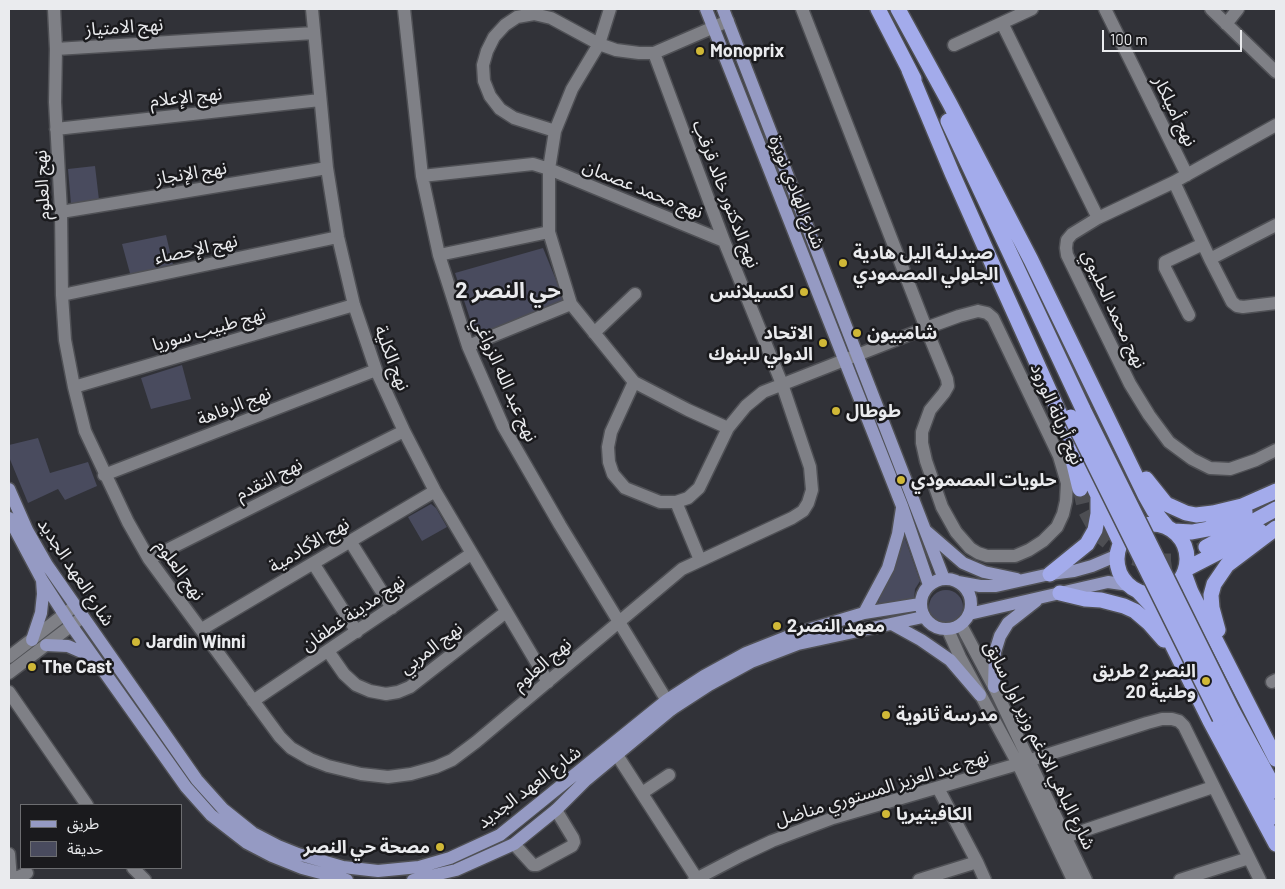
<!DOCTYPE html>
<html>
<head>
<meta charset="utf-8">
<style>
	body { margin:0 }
	#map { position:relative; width:1285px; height:889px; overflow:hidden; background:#313238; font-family:Barlow,"Noto Sans Arabic",sans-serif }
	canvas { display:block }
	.frame { position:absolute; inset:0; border:10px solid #eaebee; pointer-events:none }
	.legend { position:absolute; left:20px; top:804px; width:162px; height:65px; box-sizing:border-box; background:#1a1a1d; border:1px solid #6d6e71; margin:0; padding:6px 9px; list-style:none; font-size:15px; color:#eaebee }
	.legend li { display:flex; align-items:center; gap:10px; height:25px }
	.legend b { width:25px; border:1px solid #6d6e71 }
	.scale { position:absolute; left:1102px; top:30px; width:140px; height:22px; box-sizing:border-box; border:2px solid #eaebee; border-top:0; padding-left:6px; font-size:15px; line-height:18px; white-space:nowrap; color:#eaebee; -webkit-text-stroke:4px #1a1a1d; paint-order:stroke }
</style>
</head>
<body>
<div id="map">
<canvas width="1285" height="889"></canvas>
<div class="frame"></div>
<ul class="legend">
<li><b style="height:6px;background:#959ac3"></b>طريق</li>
<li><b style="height:14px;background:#494b5e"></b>حديقة</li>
</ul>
<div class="scale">100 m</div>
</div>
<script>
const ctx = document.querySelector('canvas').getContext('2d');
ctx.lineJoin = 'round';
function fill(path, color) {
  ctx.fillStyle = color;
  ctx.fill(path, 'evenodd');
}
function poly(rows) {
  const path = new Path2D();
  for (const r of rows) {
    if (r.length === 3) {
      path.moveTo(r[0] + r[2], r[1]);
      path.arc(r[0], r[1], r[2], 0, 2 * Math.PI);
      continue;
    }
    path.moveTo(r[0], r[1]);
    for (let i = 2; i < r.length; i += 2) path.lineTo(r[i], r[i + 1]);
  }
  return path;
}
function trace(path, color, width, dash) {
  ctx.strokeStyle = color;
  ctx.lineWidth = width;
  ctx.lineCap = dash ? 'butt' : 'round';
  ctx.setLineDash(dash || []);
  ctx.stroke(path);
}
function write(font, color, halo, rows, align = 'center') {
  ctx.font = font + ' Barlow,"Noto Sans Arabic",sans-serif';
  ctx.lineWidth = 5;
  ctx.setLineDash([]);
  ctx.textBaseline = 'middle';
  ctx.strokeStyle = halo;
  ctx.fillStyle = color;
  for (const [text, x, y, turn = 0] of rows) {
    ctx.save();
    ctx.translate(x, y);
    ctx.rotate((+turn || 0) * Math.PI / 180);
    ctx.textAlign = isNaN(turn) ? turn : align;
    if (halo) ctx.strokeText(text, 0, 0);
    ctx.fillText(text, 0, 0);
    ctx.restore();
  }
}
fill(poly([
	[95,166,99,200,71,204,68,169],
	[166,235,174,269,131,277,122,244],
	[543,248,565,302,506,327,475,334,455,273],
	[182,365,191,399,151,409,141,378],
	[38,438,50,473,88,462,97,486,65,500,58,489,28,503,9,457,9,445],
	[431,504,436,508,447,527,422,541,408,517],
	[903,533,920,581,915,589,914,599,877,606],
	[946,607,17]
]), '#494b5e');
trace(poly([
	[1080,489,1085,510,1098,534,1119,551,1131,557,1144,561,1171,561,1184,559,1206,547]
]), '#4d4e53', 15, [15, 8]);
const minor = poly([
	[54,9,56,49,55,102,61,212,62,295,65,340,74,387,85,431,128,522,149,559,280,737,291,748,310,759,328,766,361,774,388,777,411,774,436,767,452,760,476,742,682,569,792,518,803,511,808,503,812,490,810,467,782,384,724,241,654,53],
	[312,9,327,168,338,237,354,305,376,370,404,431,435,491,548,682],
	[404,9,422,176,439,255,468,346,503,426,560,525,672,709],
	[610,9,599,44,572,89,555,131,549,169,549,232,571,304,634,382,688,410,728,428],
	[1105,9,1187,175],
	[1211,9,1276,72],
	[1002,23,1098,218],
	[1226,24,1238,9],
	[954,45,1032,9],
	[56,49,314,33],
	[1276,125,1174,182,1098,218,1072,234,1067,240,1066,248,1067,255,1130,384,1149,415,1169,442,1192,459,1210,468,1230,469,1256,460,1276,450],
	[56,129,320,100],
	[555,131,514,118,500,109,490,96,484,81,483,65,487,51,494,37,505,25,517,17,534,14,551,18,599,44,616,50,639,53,654,53,728,21],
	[422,176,533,164,549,169,724,241],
	[1174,182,1210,259,1232,302,1237,306,1243,307,1276,303],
	[61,212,327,168],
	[439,255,549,232],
	[1210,259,1276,225],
	[62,295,338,237],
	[978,311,987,313,993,318,1059,456,1067,483,1066,501,1063,514,1057,527,1043,541,1029,550,1015,556,987,556,978,553,970,548,956,532,942,507,926,461,922,443,922,432,930,410,944,393,948,386,947,379,926,328,959,316,978,311],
	[1189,315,1165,268,1165,262,1203,244],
	[594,333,635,294],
	[468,346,571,304],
	[634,382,611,432,608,447,609,462,613,474,625,488,660,502,676,502,688,498,699,488,728,428,746,406,763,392,926,328,802,9],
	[74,387,354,305],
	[104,475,376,370],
	[676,502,700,560],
	[350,541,392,608],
	[149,559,404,431],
	[313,563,357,632],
	[961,625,994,687,1086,880],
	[202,629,435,491],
	[948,630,960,657,1018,764,1073,880],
	[328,651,344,674,356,685,370,691,386,694,398,692,410,687,506,612],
	[9,657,75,606],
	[9,673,80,619],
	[1272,682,1276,680],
	[9,692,87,805],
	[253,701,471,554],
	[617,755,697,879],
	[938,788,977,862,985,880],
	[642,793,669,775],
	[1059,839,1213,787],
	[514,844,533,865,537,865,572,846,574,842,573,838,556,810],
	[9,854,11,880],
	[133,868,145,880],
	[12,880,27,873],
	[694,880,740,856,772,841,833,818,1018,764,1147,723,1162,719,1172,719,1179,721,1184,726,1260,880],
	[919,880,977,862],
	[1180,880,1249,858]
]);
const major = poly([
	[706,9,902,506,929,585],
	[723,9,944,579],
	[9,489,27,530,47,565,197,780,223,809,253,833,278,846,298,854,343,867,378,871,419,867,450,858,500,835,667,700,704,676,746,653,794,634,864,613,920,604],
	[9,518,42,580,71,625,186,787,211,815,247,843,272,856,302,868,347,880],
	[926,531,963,563,984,572,1017,579],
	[946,604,25],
	[958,582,980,586,996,586,1050,574,1074,571,1092,566,1118,555],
	[864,613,888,568,898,534,902,508],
	[969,614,1108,582,1129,585],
	[892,624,921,640,950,660,980,695],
	[32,640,41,613,43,594,42,580],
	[46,645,68,646,91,656],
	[994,687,995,652,1000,636,1008,623,1036,601],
	[413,880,456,870,514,844,556,810,585,781,672,709,709,685,751,662,798,644,923,617]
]);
const highway = poly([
	[878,9,914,79],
	[898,9,950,104,1031,260,1145,495,1154,511,1168,528],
	[909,70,952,173,1003,288,1072,441,1121,544],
	[948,121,1083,409],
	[1072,456,1080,489],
	[1146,479,1166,504,1186,513,1196,515,1213,513,1242,506,1276,491],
	[1152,559,35],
	[1173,531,1192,532,1208,529,1245,512],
	[1206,547,1276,509],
	[1186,569,1260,531],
	[1184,573,1191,592,1276,759],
	[1050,574,1087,544,1095,530,1098,514,1098,496],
	[1138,591,1154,608,1210,721,1276,844],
	[1060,593,1085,599,1101,600,1124,606,1135,611,1149,623,1164,640],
	[1218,630,1212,608,1211,595,1214,584,1227,565,1276,528],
	[1232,710,1276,791],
	[1220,718,1276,817]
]);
trace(minor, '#4f5055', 15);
trace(major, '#4f5055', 15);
trace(highway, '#4f5055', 18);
trace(minor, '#7f8086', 12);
trace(major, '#959ac3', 12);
trace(highway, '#a3abeb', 15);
const highwayBridge = poly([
	[1083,409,1232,710],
	[1071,417,1220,718]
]);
trace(highwayBridge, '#4f5055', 18, []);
trace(highwayBridge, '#a3abeb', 15);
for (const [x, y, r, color] of [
	[700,51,5,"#d0b837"],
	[843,263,5,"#d0b837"],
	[804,292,5,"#d0b837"],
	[857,333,5,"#d0b837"],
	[823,343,5,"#d0b837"],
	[836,411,5,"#d0b837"],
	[901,480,5,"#d0b837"],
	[777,626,5,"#d0b837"],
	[136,642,5,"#d0b837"],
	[32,667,5,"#d0b837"],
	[1206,681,5,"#d0b837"],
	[886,715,5,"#d0b837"],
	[886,814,5,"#d0b837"],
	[440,847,5,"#d0b837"]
]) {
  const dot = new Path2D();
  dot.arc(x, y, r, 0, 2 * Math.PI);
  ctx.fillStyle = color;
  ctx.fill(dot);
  trace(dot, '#1a1a1d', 2);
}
write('18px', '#eaebee', '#1a1a1d', [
	["نهج الامتياز",124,27,-4],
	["نهج الإعلام",186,97,-6],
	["نهج أميلكار",1175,111,64],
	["نهج الإنجاز",191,173,-9],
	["نهج العلوم",42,185,-93],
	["نهج محمد عصمان",643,189,22],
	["شارع الهادي نويرة",797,192,68],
	["نهج الدكتور خالد قرقب",726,194,69],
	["نهج الإحصاء",196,249,-12],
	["نهج محمد الحليوي",1114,309,65],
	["نهج طبيب سوريا",209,329,-16],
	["نهج الكلية",392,358,69],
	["نهج عبد الله الزواغي",505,379,66],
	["نهج الرفاهة",234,406,-21],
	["نهج أريانة الورود",1057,414,67],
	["نهج التقدم",269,479,-27],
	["نهج الأكادمية",309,545,-31],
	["نهج العلوم",180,570,54],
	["شارع العهد الجديد",76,572,57],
	["نهج مدينة غطفان",353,613,-34],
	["نهج المربي",431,648,-37],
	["نهج العلوم",542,664,-40],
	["شارع الباهي الادغم وزير اول سابق",1040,745,64],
	["شارع العهد الجديد",529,787,-37],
	["نهج عبد العزيز المستوري مناضل",882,788,-17]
]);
write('bold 18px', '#eaebee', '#1a1a1d', [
	["Monoprix",710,51],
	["صيدلية اليل هادية",853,253],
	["الجلولي المصمودي",853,274],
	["لكسيلانس",794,292,"right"],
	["الاتحاد",813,333,"right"],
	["الدولي للبنوك",813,354,"right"],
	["شامبيون",867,333],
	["طوطال",846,411],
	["حلويات المصمودي",911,480],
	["معهد النصر2",787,626],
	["Jardin Winni",146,642],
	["The Cast",42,667],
	["النصر 2 طريق",1196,671,"right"],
	["وطنية 20",1196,692,"right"],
	["مدرسة ثانوية",896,715],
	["الكافيتيريا",896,814],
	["مصحة حي النصر",430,847,"right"]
], 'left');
write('bold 22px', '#eaebee', '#1a1a1d', [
	["حي النصر 2",508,291]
]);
</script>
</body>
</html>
